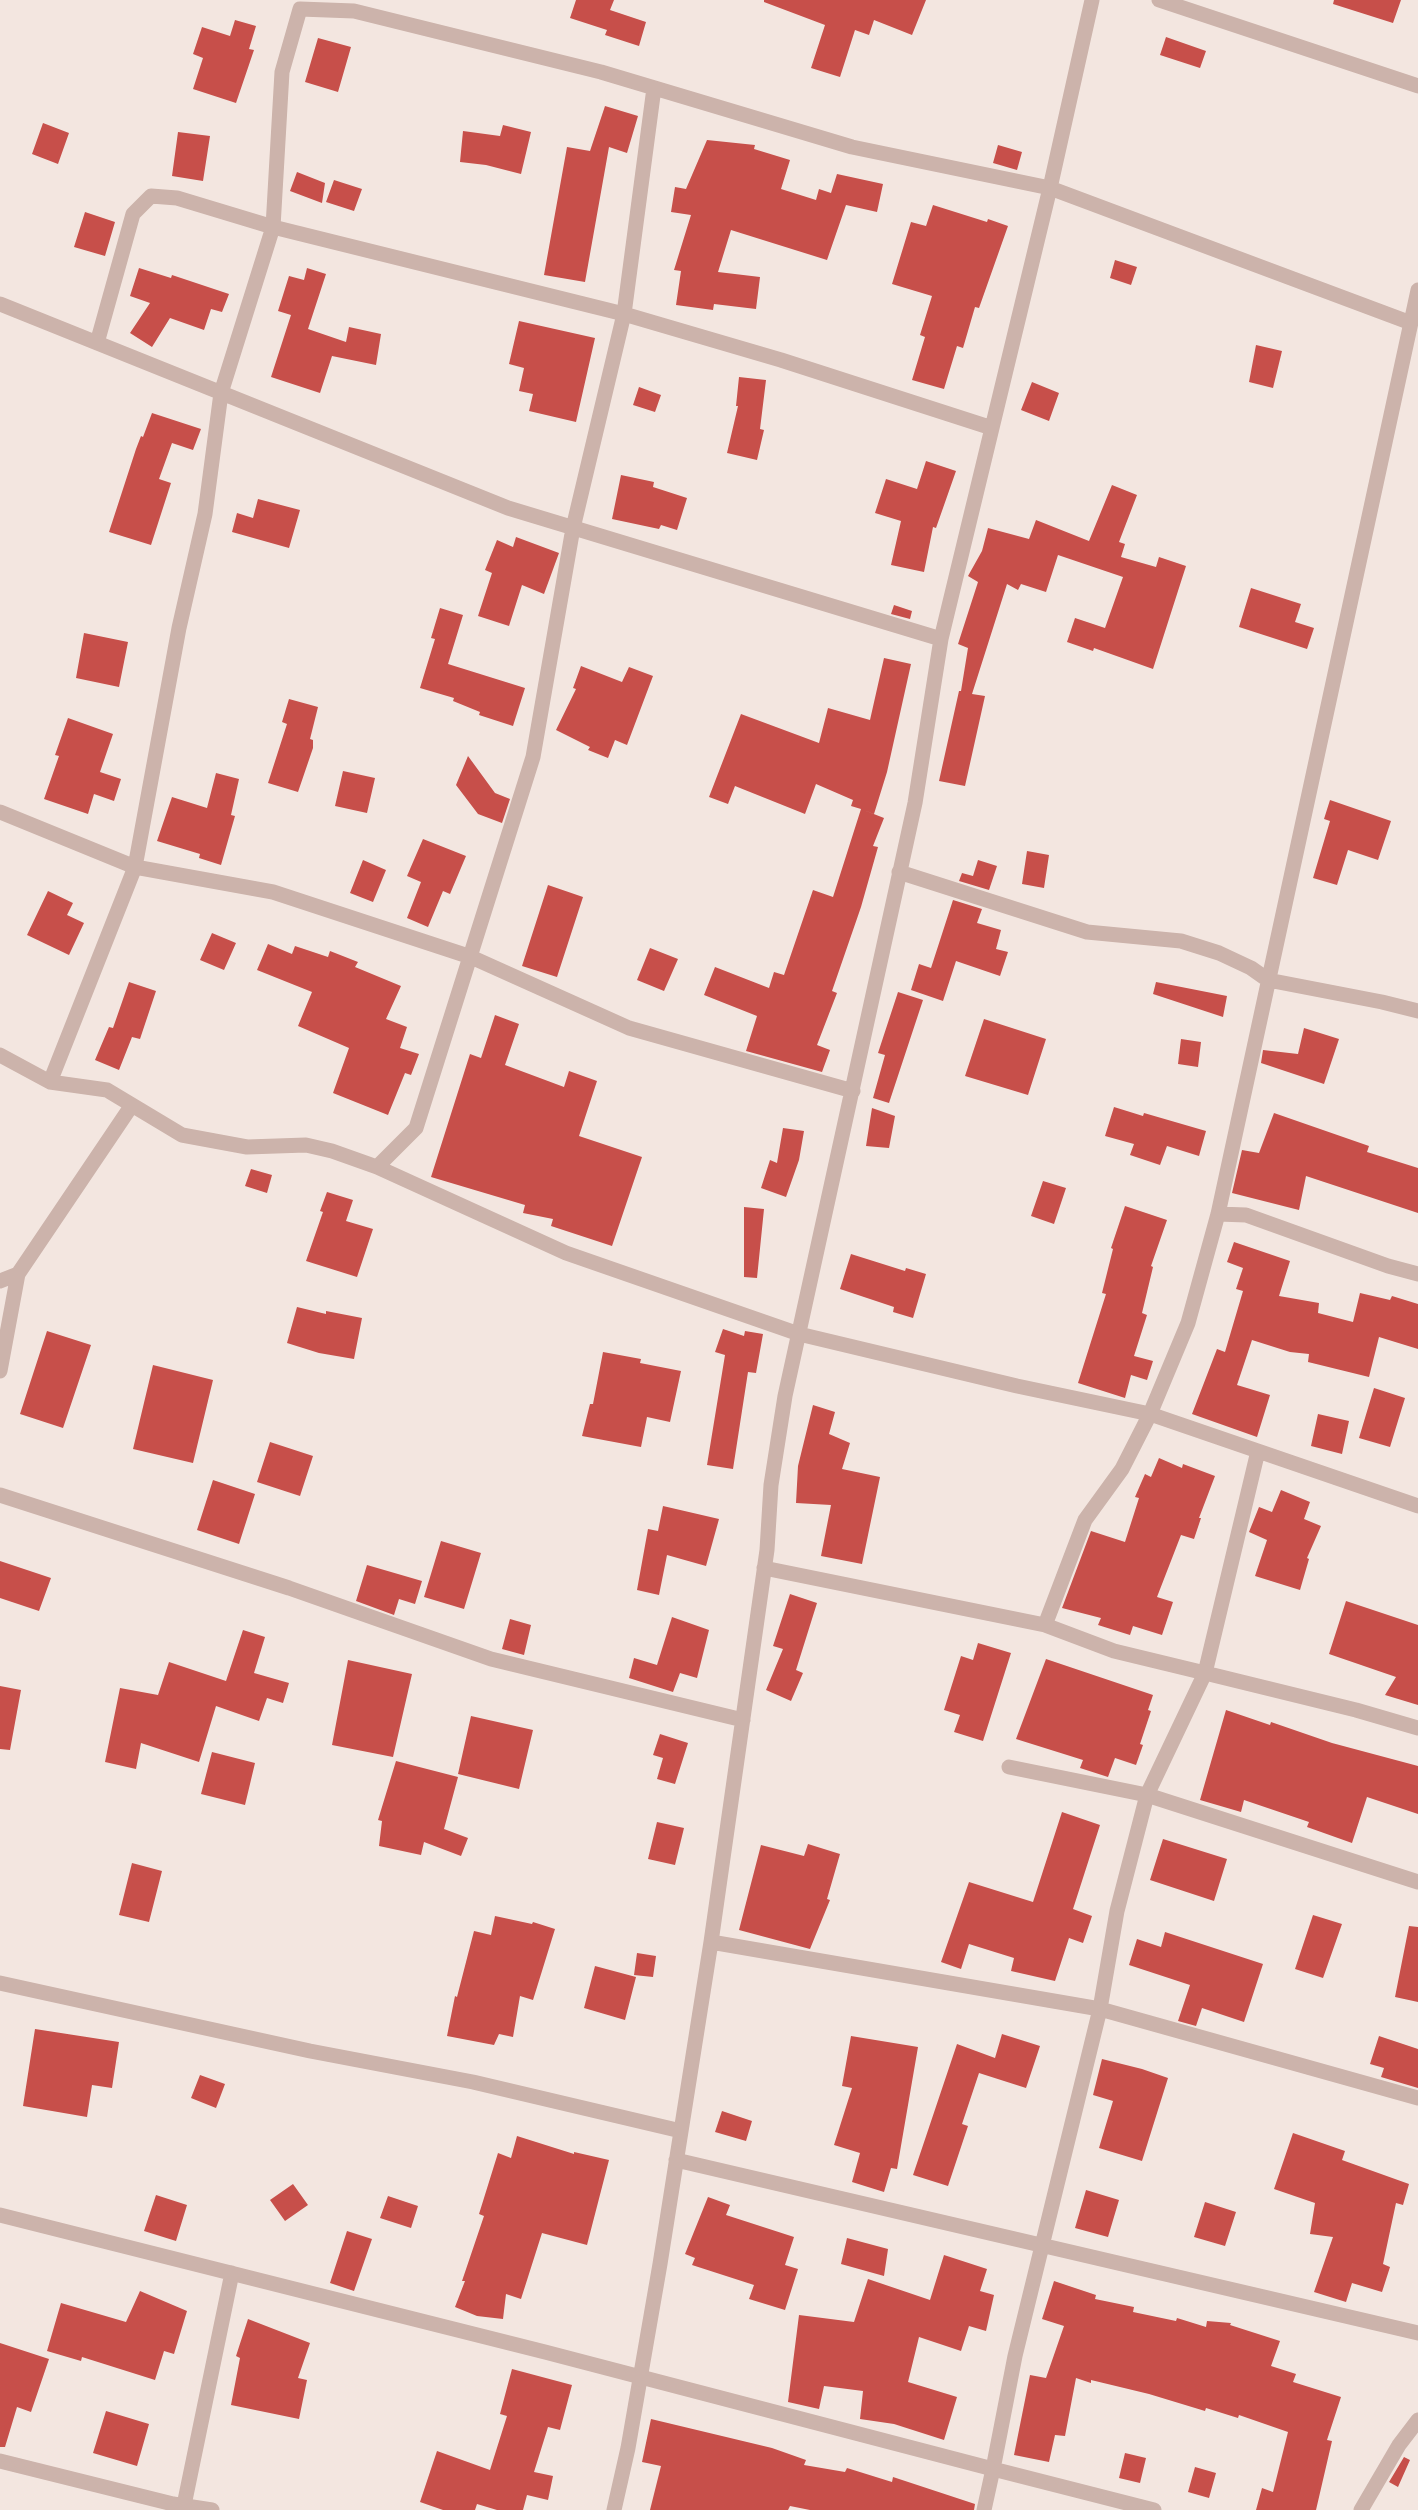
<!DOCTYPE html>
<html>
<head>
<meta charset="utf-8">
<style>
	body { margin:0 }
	canvas { display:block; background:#f3e6e0 }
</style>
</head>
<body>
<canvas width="1418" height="2510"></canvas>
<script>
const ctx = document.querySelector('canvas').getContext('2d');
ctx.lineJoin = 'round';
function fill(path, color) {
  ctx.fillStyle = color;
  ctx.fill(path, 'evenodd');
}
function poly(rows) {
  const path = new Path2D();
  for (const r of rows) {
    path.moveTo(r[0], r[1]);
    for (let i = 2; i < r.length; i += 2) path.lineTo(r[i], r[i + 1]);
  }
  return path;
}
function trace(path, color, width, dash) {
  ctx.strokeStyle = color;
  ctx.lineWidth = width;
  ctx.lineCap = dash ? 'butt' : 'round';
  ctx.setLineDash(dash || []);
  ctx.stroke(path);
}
fill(poly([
	[576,0,614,0,610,10,646,22,639,46,605,35,607,30,570,18],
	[764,0,926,0,912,35,874,20,869,35,855,30,840,77,811,68,825,25,764,2],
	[1334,0,1401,0,1393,23,1333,4],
	[235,20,256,26,249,49,254,50,236,103,193,89,203,58,193,54,202,27,230,36],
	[1166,37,1206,51,1200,68,1160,55],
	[318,38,351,47,338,92,305,82],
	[605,106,638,116,627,153,609,147,585,282,544,275,567,147,590,151],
	[43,123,69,133,58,164,32,154],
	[503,125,531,132,521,174,486,165,460,162,463,131,500,136],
	[178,132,210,136,203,181,172,176],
	[707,140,755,145,754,149,790,160,781,189,816,200,819,189,831,193,837,174,883,184,877,212,846,205,827,260,731,230,718,272,760,277,756,309,714,304,713,310,676,305,681,271,674,270,691,215,671,212,675,187,686,189],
	[998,145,1022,152,1017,170,993,163],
	[297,172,325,183,322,203,290,191],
	[334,180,362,189,354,211,326,202],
	[933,205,987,222,988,219,1008,226,979,308,975,307,963,348,957,346,944,389,912,380,925,337,920,335,932,296,892,284,911,222,926,226],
	[85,212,115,222,105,256,74,247],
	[1115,260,1137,267,1131,285,1110,278],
	[139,268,171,278,172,275,229,294,222,312,211,309,204,330,170,318,152,347,130,333,150,303,130,296],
	[307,268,326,274,308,329,346,342,349,327,381,334,376,365,332,356,320,393,271,377,291,315,278,311,289,276,304,280],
	[519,321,595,338,576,422,529,411,533,394,519,391,524,368,509,364],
	[1256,345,1282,351,1273,388,1249,382],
	[739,377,766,380,760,429,764,430,757,460,727,453,738,406,736,406],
	[1032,382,1059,393,1049,421,1021,410],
	[639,387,661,395,655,412,633,405],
	[152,413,201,429,193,450,172,443,159,479,171,483,151,545,109,532,136,449,141,436,143,437],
	[926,461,956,471,936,528,933,527,924,572,891,565,901,521,875,513,886,479,917,489],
	[621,475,654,482,653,487,687,498,677,530,661,525,659,529,612,519],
	[1112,485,1137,495,1119,542,1125,544,1121,557,1156,567,1159,557,1186,566,1153,669,1094,648,1093,651,1067,642,1075,618,1105,628,1123,577,1058,555,1046,592,1021,584,1018,590,1007,584,972,694,985,696,965,786,939,781,959,691,961,691,968,648,958,644,978,582,968,576,982,551,988,528,1029,539,1036,520,1089,541],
	[258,499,300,510,289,548,232,532,237,513,253,518],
	[516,537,559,553,544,594,522,585,509,626,478,616,492,573,485,570,497,540,513,547],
	[1251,588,1301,604,1295,622,1314,628,1307,649,1239,627],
	[894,605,912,611,910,619,891,614],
	[440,608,463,615,448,664,525,688,513,726,479,715,480,712,453,701,454,698,420,688,435,639,431,638],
	[84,633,128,642,119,687,76,678],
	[884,658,911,664,887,772,874,814,861,809,884,818,873,846,878,847,861,907,832,991,837,993,817,1045,830,1050,822,1072,746,1051,757,1016,704,995,715,967,769,988,774,972,784,975,813,890,833,897,861,809,851,806,853,800,816,784,805,814,735,786,728,804,709,797,741,714,819,743,828,708,870,720],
	[581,666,622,682,629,667,653,676,627,745,615,740,608,758,588,750,590,747,556,730,576,689,573,688],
	[289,699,318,707,310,739,313,740,313,748,298,792,268,783,287,724,282,722],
	[68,718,113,734,100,772,121,779,114,801,94,794,88,814,44,799,59,756,55,755],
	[468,756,495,793,510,799,502,823,478,814,456,785],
	[343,771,375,778,367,813,335,806],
	[216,773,239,779,231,815,235,816,221,865,199,858,200,854,157,841,172,797,207,808],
	[1330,800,1391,821,1378,860,1348,850,1337,885,1313,878,1330,821,1324,819],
	[423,839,466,856,450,894,443,891,428,927,407,918,421,882,407,876],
	[1027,851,1049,855,1044,888,1022,884],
	[363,860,386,870,373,902,350,893],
	[978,860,997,866,989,890,959,881,962,873,973,876],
	[548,885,583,897,557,977,522,966],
	[48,891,73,903,67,915,84,923,69,955,27,935],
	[953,900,982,909,977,923,1001,930,996,949,1008,952,1000,976,956,961,943,1001,911,990,919,964,931,968],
	[212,933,236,943,224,970,200,960],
	[268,944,292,954,295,946,328,957,330,951,358,962,355,967,401,986,386,1019,407,1027,400,1048,419,1054,411,1075,405,1073,388,1115,333,1093,349,1048,298,1026,312,992,257,970],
	[650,948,678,959,664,991,637,980],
	[129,982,156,991,140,1039,132,1037,119,1070,95,1060,109,1027,113,1028],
	[1156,982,1227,996,1223,1017,1153,994],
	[898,992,923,1000,889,1103,873,1098,885,1055,878,1053],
	[495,1015,519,1024,505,1065,564,1087,569,1071,597,1081,579,1136,642,1157,612,1246,551,1226,553,1219,523,1213,525,1205,431,1177,470,1054,481,1058],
	[984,1019,1046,1039,1028,1095,965,1076],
	[1304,1028,1339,1039,1324,1084,1261,1063,1263,1050,1298,1054],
	[1181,1039,1201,1042,1198,1067,1178,1064],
	[1114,1107,1143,1116,1144,1113,1206,1131,1199,1156,1167,1146,1160,1165,1130,1155,1134,1144,1105,1136],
	[872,1108,895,1116,889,1148,866,1146],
	[1274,1113,1369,1146,1367,1152,1418,1168,1418,1213,1306,1176,1299,1210,1232,1193,1242,1150,1259,1153],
	[783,1128,804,1131,799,1160,786,1197,761,1188,770,1160,777,1163],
	[251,1169,272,1175,267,1193,245,1186],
	[1043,1181,1066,1188,1054,1224,1031,1216],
	[327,1192,353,1200,346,1221,373,1229,357,1277,306,1261,323,1212,320,1211],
	[1125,1206,1167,1220,1151,1266,1153,1267,1142,1313,1147,1315,1134,1356,1153,1361,1147,1380,1131,1375,1125,1398,1078,1383,1106,1294,1102,1293,1113,1249,1111,1248],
	[744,1207,764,1209,757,1278,744,1277],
	[1234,1242,1290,1261,1279,1296,1319,1303,1318,1313,1353,1322,1360,1293,1390,1300,1392,1296,1418,1304,1418,1349,1379,1337,1369,1377,1308,1362,1309,1354,1290,1352,1252,1340,1237,1385,1270,1395,1257,1437,1192,1414,1217,1349,1225,1352,1243,1291,1236,1289,1243,1268,1227,1262],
	[851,1254,905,1271,906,1268,926,1274,913,1318,893,1312,894,1307,840,1289],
	[297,1307,326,1314,326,1311,362,1318,354,1359,319,1353,287,1343],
	[723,1329,744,1336,745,1331,763,1334,756,1373,748,1372,733,1469,707,1465,725,1355,715,1352],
	[47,1331,91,1345,63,1428,20,1414],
	[603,1352,641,1359,640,1363,681,1371,670,1422,647,1417,641,1447,582,1436,590,1404,593,1404],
	[153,1365,213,1380,193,1463,133,1449],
	[1374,1388,1405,1398,1390,1447,1359,1438],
	[813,1405,835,1412,829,1434,850,1443,842,1469,880,1477,862,1564,821,1556,831,1505,796,1503,798,1466],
	[1318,1414,1349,1421,1342,1454,1311,1446],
	[270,1442,313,1456,300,1496,257,1482],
	[1159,1458,1182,1468,1183,1464,1215,1476,1199,1518,1201,1518,1194,1539,1181,1535,1157,1597,1173,1602,1162,1635,1133,1626,1130,1635,1098,1625,1101,1618,1062,1608,1091,1531,1125,1542,1139,1498,1135,1497,1145,1474,1151,1477],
	[213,1480,255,1494,239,1544,197,1530],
	[1281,1490,1310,1502,1304,1519,1321,1526,1307,1558,1309,1559,1300,1590,1255,1576,1267,1540,1249,1532,1259,1507,1272,1512],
	[663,1506,719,1519,706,1566,667,1555,659,1595,637,1590,648,1529,658,1531],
	[441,1541,481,1553,464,1609,424,1597],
	[0,1561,51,1578,39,1611,0,1598],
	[367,1565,422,1581,415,1604,399,1599,394,1615,356,1601],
	[790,1594,817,1603,796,1670,803,1673,791,1701,766,1690,783,1649,773,1646],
	[1346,1601,1418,1625,1418,1705,1385,1695,1396,1677,1329,1654],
	[672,1617,709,1630,697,1678,680,1673,673,1692,629,1678,634,1658,657,1665],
	[510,1619,531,1625,524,1655,502,1649],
	[243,1630,265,1637,254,1673,289,1683,283,1703,267,1698,259,1721,216,1706,199,1762,141,1743,136,1769,105,1762,120,1688,158,1695,169,1662,226,1681],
	[978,1643,1011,1653,983,1741,954,1732,960,1715,944,1710,961,1656,973,1660],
	[1046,1659,1153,1695,1148,1710,1151,1711,1140,1744,1143,1745,1136,1765,1115,1758,1108,1777,1080,1768,1083,1760,1016,1739],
	[348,1660,412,1674,393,1757,332,1745],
	[0,1686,21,1690,10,1750,0,1749],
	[1226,1710,1270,1725,1271,1722,1332,1743,1418,1766,1418,1814,1367,1797,1352,1843,1307,1827,1309,1822,1244,1800,1241,1812,1200,1800],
	[471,1716,533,1730,519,1789,458,1774],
	[660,1734,688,1743,675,1784,657,1779,663,1758,653,1755],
	[212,1752,255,1763,245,1805,201,1794],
	[396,1761,458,1777,444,1829,468,1838,461,1856,424,1842,421,1855,379,1846,382,1821,378,1820],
	[1062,1812,1100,1825,1073,1909,1092,1916,1083,1943,1069,1938,1055,1981,1011,1971,1014,1958,969,1944,961,1969,941,1962,969,1882,1033,1902],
	[657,1822,684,1828,675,1865,648,1859],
	[1163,1839,1227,1859,1214,1901,1150,1880],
	[808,1844,840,1854,827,1899,830,1900,810,1949,739,1930,761,1845,804,1856],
	[132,1863,162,1871,149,1922,119,1915],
	[1313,1915,1342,1924,1323,1978,1295,1969],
	[495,1916,532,1924,533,1922,555,1929,533,2000,520,1996,513,2037,499,2034,494,2045,447,2036,455,1996,457,1997,474,1931,491,1935],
	[1409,1926,1418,1927,1418,2002,1395,1997],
	[1165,1932,1263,1964,1244,2022,1202,2008,1196,2026,1178,2021,1190,1985,1129,1965,1137,1939,1161,1947],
	[637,1953,656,1956,653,1977,634,1975],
	[595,1966,636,1977,625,2020,584,2008],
	[35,2029,119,2042,112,2088,92,2085,87,2117,23,2106],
	[1002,2034,1040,2046,1026,2088,979,2073,962,2124,968,2126,948,2186,913,2175,957,2044,995,2058],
	[851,2036,918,2047,897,2169,891,2168,884,2192,852,2182,860,2153,834,2145,852,2088,842,2086],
	[1379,2036,1418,2049,1418,2088,1381,2077,1384,2068,1370,2064],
	[1102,2059,1142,2069,1168,2078,1142,2161,1099,2148,1113,2101,1093,2095],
	[200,2075,225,2084,216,2108,191,2098],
	[722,2111,752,2121,746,2141,715,2132],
	[1293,2133,1345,2151,1342,2160,1409,2184,1403,2205,1396,2203,1383,2264,1390,2267,1382,2292,1352,2283,1346,2302,1314,2292,1333,2237,1310,2234,1315,2203,1274,2189],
	[517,2136,574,2154,574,2152,609,2160,587,2245,542,2233,521,2299,506,2294,503,2319,477,2316,455,2307,465,2281,462,2281,484,2216,479,2214,498,2153,511,2158],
	[293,2184,308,2205,285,2221,270,2200],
	[1086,2190,1119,2200,1108,2237,1075,2228],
	[156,2195,187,2205,176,2241,144,2231],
	[388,2196,418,2206,411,2228,380,2218],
	[708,2197,730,2205,726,2215,794,2237,785,2265,798,2269,785,2310,749,2299,754,2285,692,2265,695,2258,685,2254],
	[1205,2202,1236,2212,1225,2246,1194,2237],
	[347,2231,372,2239,354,2291,330,2283],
	[847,2238,888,2249,884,2276,841,2264],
	[944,2255,987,2269,980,2291,994,2295,986,2331,969,2326,961,2351,919,2337,908,2382,957,2397,944,2440,894,2424,860,2419,863,2391,824,2386,819,2409,788,2402,799,2315,854,2322,868,2279,930,2300],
	[1054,2281,1096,2295,1095,2299,1134,2307,1133,2312,1176,2321,1177,2318,1206,2327,1207,2321,1231,2323,1230,2325,1280,2341,1271,2366,1296,2374,1293,2382,1341,2397,1327,2440,1332,2441,1316,2510,1256,2510,1262,2488,1273,2492,1288,2432,1239,2415,1238,2418,1206,2408,1205,2411,1149,2394,1091,2380,1091,2383,1076,2378,1065,2436,1055,2435,1049,2462,1014,2455,1030,2375,1046,2378,1064,2326,1042,2319],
	[140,2291,187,2311,174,2354,164,2351,155,2380,82,2357,81,2361,47,2351,61,2303,126,2322],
	[248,2319,310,2343,298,2378,307,2380,299,2419,231,2405,240,2358,236,2356],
	[0,2343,49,2359,31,2412,17,2407,5,2447,0,2447],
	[512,2369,572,2385,560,2430,548,2427,534,2472,553,2476,548,2500,527,2495,523,2510,497,2510,477,2504,475,2510,443,2510,420,2502,437,2451,490,2470,507,2416,500,2414],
	[106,2411,149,2424,137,2466,93,2453],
	[651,2419,772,2448,806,2460,804,2465,845,2472,847,2468,892,2482,893,2477,975,2504,974,2510,810,2510,790,2506,788,2510,650,2510,661,2466,642,2462],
	[1125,2453,1146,2458,1140,2483,1119,2478],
	[1404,2457,1410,2460,1398,2487,1389,2482],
	[1195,2467,1216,2473,1209,2498,1188,2492]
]), '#c74f4a');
trace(poly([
	[1159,0,1418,86],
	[0,304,508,508,941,639],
	[97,343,133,214,151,196,177,198,273,227,624,314,781,360,992,428],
	[0,812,135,867,273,892,471,957,629,1028,853,1091],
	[899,872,1087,932,1181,941,1219,953,1251,968,1268,980,1382,1002,1418,1011],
	[0,1055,50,1082,107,1090,182,1135,247,1147,306,1145,332,1151,377,1167,566,1253,799,1334,1017,1386,1150,1414,1418,1506],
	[50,1082,135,867,179,628,205,514,221,393,273,227,282,72,300,9,354,11,601,72,852,147,1050,188,1092,0],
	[377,1167,416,1128,533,757,573,528,624,314,654,88],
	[1218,1214,1246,1215,1388,1266,1418,1274],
	[0,1281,18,1274,132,1105],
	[0,1371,18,1274],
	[0,1495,289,1588,491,1659,743,1720],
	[764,1568,1045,1625,1114,1651,1205,1673,1258,1451],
	[1045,1625,1085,1520,1122,1469,1150,1414,1188,1323,1218,1214,1418,290],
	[1009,1767,1147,1795,1418,1882],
	[711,1942,1100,2009,1418,2098],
	[0,1983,310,2051,473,2082,681,2131],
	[676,2160,1418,2333],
	[0,2215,545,2352,993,2469,1015,2356,1100,2009,1117,1911,1147,1795,1205,1673,1356,1710,1418,1728],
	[0,2461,173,2504,212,2510],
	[183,2510,232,2273],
	[614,2510,628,2448,660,2264,711,1942,767,1550,771,1485,785,1396,915,803,941,639,1050,188,1411,323],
	[984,2510,993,2469,1154,2510],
	[1361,2510,1399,2445,1418,2420]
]), '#ccb3ab', 15);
</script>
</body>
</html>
